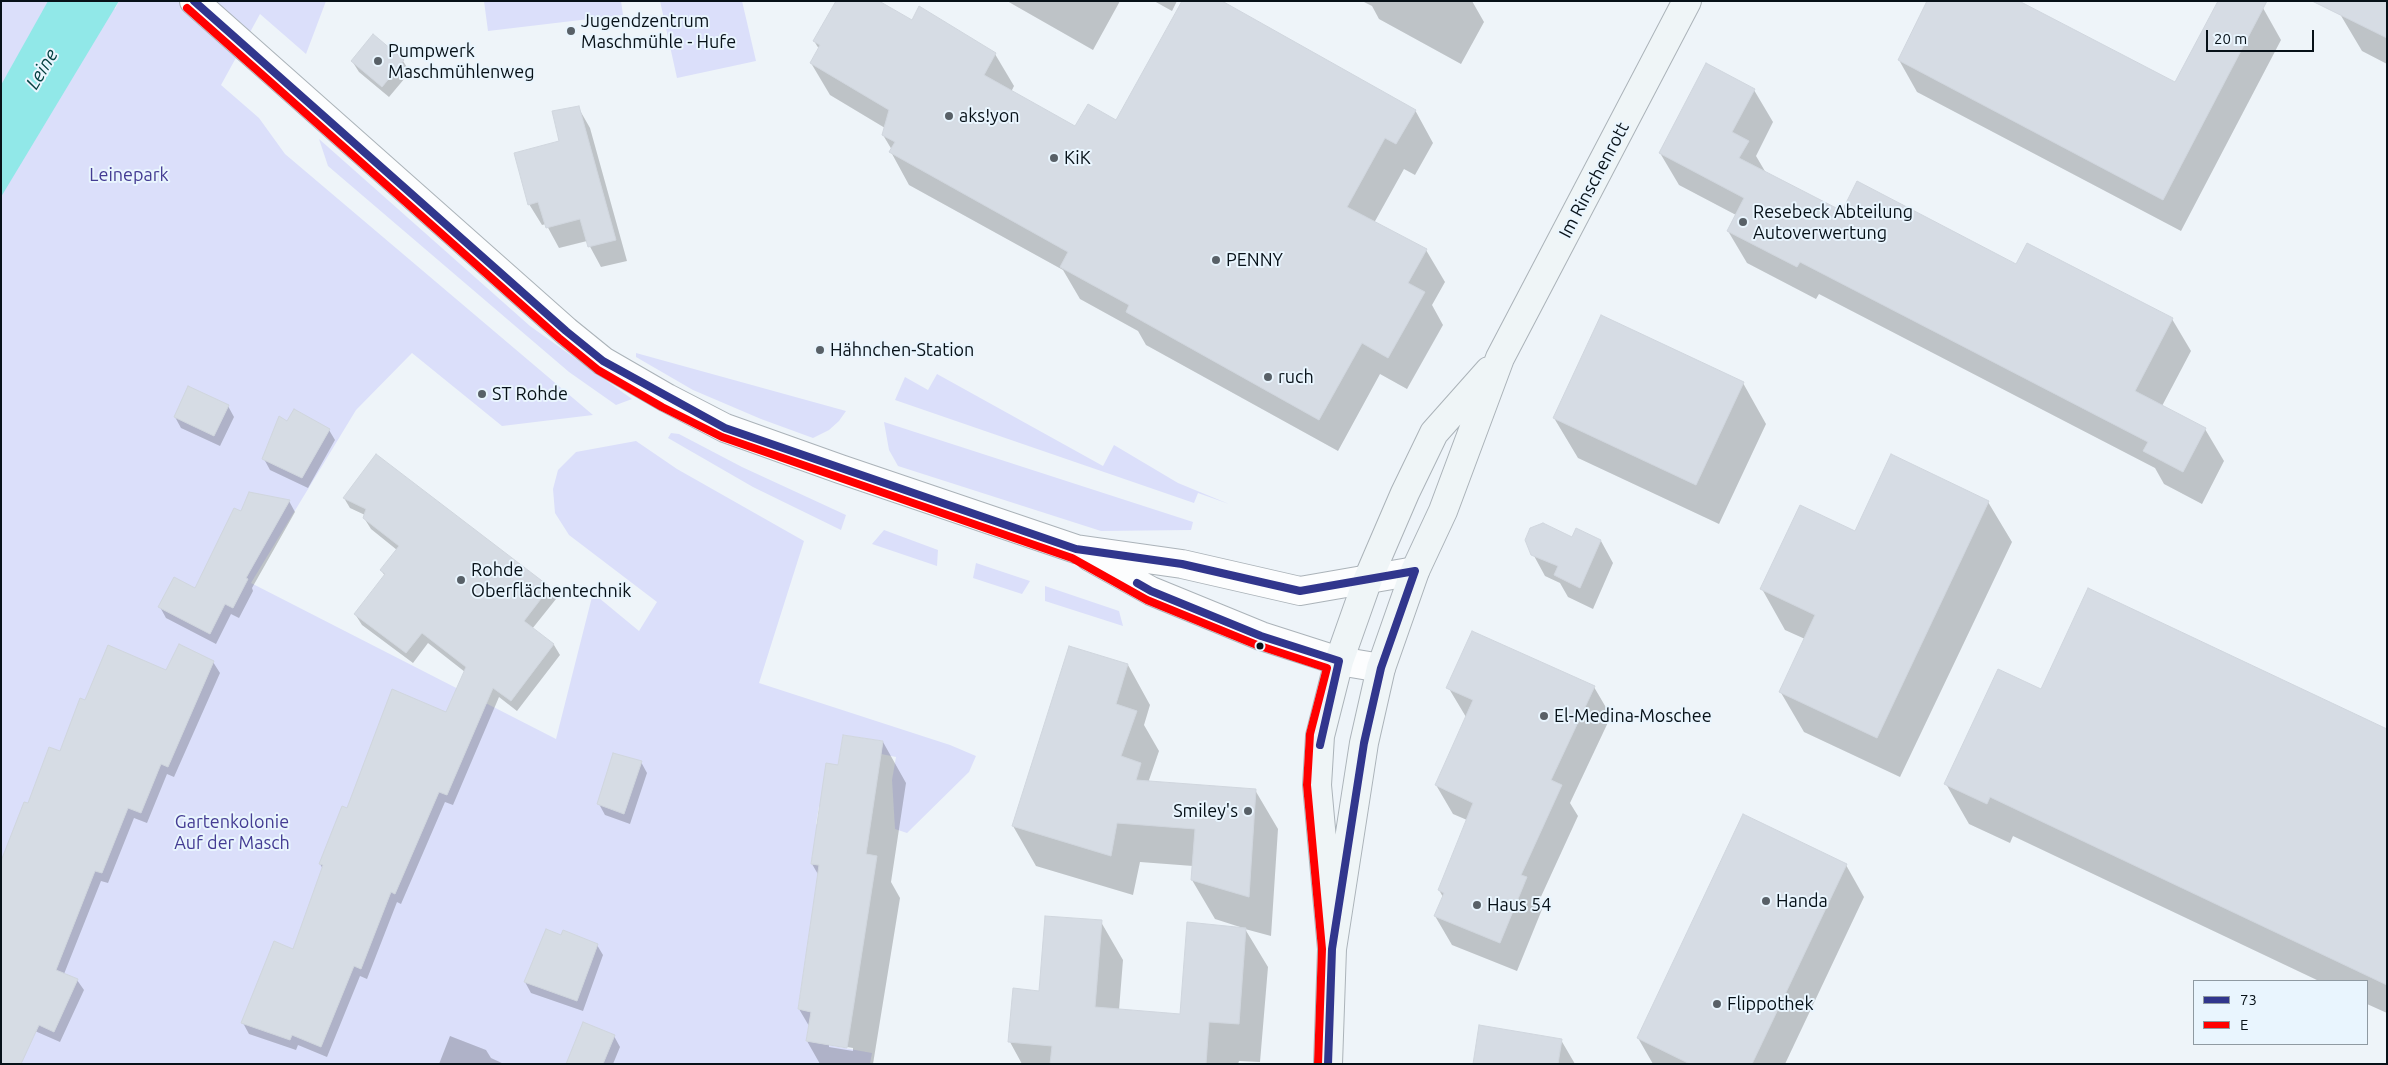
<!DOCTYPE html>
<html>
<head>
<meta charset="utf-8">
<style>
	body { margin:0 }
	#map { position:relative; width:2388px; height:1065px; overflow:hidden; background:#eef4f9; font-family:Ubuntu,sans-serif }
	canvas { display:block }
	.frame { position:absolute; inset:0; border:2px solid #071118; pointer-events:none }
	.legend { position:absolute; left:2193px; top:980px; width:175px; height:65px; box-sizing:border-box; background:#e9f5fe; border:1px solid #8f9aa2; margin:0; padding:6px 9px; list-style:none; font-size:15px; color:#071118 }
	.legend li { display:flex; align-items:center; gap:10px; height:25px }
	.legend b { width:25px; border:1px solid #8f9aa2 }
	.scale { position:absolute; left:2206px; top:30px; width:108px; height:22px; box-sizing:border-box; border:2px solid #071118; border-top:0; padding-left:6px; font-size:15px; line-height:18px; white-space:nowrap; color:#071118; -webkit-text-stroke:4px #e9f5fe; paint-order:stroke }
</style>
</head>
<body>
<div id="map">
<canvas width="2388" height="1065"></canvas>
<div class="frame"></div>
<ul class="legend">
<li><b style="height:6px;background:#31368d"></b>73</li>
<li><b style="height:6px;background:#f00"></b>E</li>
</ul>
<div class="scale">20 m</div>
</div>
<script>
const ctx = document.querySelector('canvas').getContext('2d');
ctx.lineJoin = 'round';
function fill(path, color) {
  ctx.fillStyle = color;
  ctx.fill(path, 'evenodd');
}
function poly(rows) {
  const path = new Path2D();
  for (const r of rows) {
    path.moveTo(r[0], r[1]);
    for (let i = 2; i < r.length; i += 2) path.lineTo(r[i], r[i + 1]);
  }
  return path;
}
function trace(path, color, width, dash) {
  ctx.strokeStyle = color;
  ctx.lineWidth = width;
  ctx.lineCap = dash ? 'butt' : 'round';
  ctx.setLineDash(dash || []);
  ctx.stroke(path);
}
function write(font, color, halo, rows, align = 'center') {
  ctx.font = font + ' Ubuntu,sans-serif';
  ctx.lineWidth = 4;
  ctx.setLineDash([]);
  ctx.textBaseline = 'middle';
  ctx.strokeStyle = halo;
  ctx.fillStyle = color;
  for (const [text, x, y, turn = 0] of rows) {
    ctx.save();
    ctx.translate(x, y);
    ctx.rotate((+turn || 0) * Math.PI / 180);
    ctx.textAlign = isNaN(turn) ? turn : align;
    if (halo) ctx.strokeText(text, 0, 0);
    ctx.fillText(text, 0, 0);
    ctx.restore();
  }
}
fill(poly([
	[1,1,106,1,115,9,119,1,326,1,306,54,260,14,221,85,259,118,285,154,593,415,502,426,412,353,356,410,251,583,556,739,593,593,639,631,657,602,569,535,555,513,553,489,558,470,576,452,636,441,677,469,804,541,759,683,950,745,976,756,969,772,907,833,895,829,892,780,896,757,881,754,883,741,843,735,838,765,823,806,819,806,816,824,820,825,811,864,820,866,798,1009,811,1012,806,1041,872,1053,870,1064,1,1064],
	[484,1,621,1,623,15,488,31],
	[660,1,742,1,756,61,677,78],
	[319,139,530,326,632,399,616,405,569,372,328,166],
	[636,353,846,411,839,421,829,430,813,438,761,419,693,390,636,357],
	[937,374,1103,466,1114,445,1178,483,1229,504,1198,493,1194,503,895,400,905,377,928,390],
	[884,422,1193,522,1191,530,1101,531,898,466,889,450],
	[671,433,679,434,742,467,846,515,841,530,753,487,668,438],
	[884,530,938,550,937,566,872,544],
	[976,563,1030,581,1022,594,973,578],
	[1045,586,1119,611,1123,626,1045,601]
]), '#dbdffa');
fill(poly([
	[48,1,119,1,1,197,1,85]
]), '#91e8e8');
fill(poly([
	[1007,1,1120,1,1093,50],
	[1154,1,1177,1,1172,11],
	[1362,1,1472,1,1484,22,1461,64,1379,19,1372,6],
	[2387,1,2387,64,2362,51,2340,14],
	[2263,8,2281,40,2181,231,1917,92,1899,60,2176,84],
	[912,22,995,54,1014,86,1011,92,1076,128,1117,122,1415,110,1433,143,1415,175,1404,169,1374,223,1426,250,1445,282,1432,305,1443,325,1407,389,1380,374,1338,451,1146,345,1138,331,1080,299,1063,270,909,185,891,152,892,150,883,135,885,128,830,95,811,63,819,49,814,41],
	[373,36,403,61,410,72,389,97,359,72,352,61],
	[1754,90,1773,122,1756,156,1766,173,1842,213,2017,266,2172,319,2191,351,2162,406,2205,429,2224,461,2202,504,2164,484,2155,468,1819,294,1816,299,1747,263,1728,231,1736,215,1679,185,1660,153],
	[578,107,590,128,627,261,601,267,587,241,559,248,546,224,542,225,529,204],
	[1743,383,1766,424,1719,524,1578,458,1554,418],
	[228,406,234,417,220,446,181,428,175,417],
	[287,423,329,430,335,440,308,488,270,470,264,459],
	[376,455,549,588,556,599,532,629,554,645,560,655,517,711,499,697,453,805,445,802,401,904,397,902,367,979,360,976,327,1057,298,1045,296,1050,249,1034,243,1023,293,951,323,869,320,864,347,810,447,714,465,672,428,643,413,663,362,625,355,614,385,576,381,570,397,550,371,529,364,518,365,515,350,508,344,498],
	[289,501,295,512,252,588,253,591,239,618,231,614,216,644,166,618,160,607,195,590,242,513],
	[1988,502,2012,542,1900,777,1804,732,1780,691,1805,639,1785,630,1762,589,1856,532],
	[1577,529,1601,541,1613,563,1593,609,1568,597,1560,583,1545,576,1533,554,1573,538],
	[1070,647,1128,665,1150,705,1144,725,1159,751,1149,780,1150,783,1255,790,1278,829,1271,936,1245,929,1268,967,1260,1062,1239,1061,1238,1064,1022,1064,1010,1042,1040,992,1101,922,1123,960,1119,1010,1181,1015,1240,927,1215,919,1192,880,1193,866,1140,862,1133,895,1036,866,1013,826],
	[213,662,220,673,174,777,167,774,147,823,134,818,108,883,101,881,64,974,77,980,84,990,60,1042,28,1028,28,804,61,753,86,702,166,671],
	[1448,687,1594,687,1611,716,1570,803,1578,816,1539,901,1543,907,1517,971,1452,945,1435,916,1443,897,1439,890,1467,820,1453,814,1436,785,1466,717],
	[2041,691,2387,730,2387,1013,2367,1004,2367,981,2319,981,2013,836,2010,843,1969,824,1946,784],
	[883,742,906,783,891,882,900,898,873,1064,820,1064,807,1041,809,1026,799,1009,819,876,812,864,839,767],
	[829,1044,853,1048,853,1051,829,1047],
	[641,762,647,773,630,824,605,815,599,804],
	[1846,865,1864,897,1785,1064,1653,1064,1638,1038],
	[562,937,597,945,603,955,583,1011,531,993,525,982],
	[450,1036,486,1050,491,1058,504,1064,439,1064],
	[614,1036,620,1047,613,1064,575,1064],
	[1561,1040,1575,1064,1474,1064]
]), '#0003');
const building = poly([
	[836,1,879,1,912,20,919,6,996,53,984,75,1075,126,1088,104,1116,120,1182,1,1222,1,1416,110,1396,144,1385,138,1347,207,1427,249,1408,283,1425,292,1388,358,1362,343,1319,420,1126,312,1129,305,1060,267,1068,252,889,152,895,142,882,135,889,110,810,63,820,45,813,41,836,1],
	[1927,1,2019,1,2175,82,2218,1,2267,1,2163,200,1898,60,1927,1],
	[2312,1,2387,1,2387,38,2312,1],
	[373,34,404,60,382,87,351,61,373,34],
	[1706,63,1755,89,1732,132,1749,141,1739,158,1842,211,1857,181,2016,264,2027,243,2173,318,2135,391,2206,428,2183,472,2143,451,2148,442,1800,262,1797,267,1727,231,1744,198,1659,153,1706,63],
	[579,106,616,240,588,247,580,219,546,228,538,202,528,205,514,153,559,141,552,111,579,106],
	[1601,315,1744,382,1696,485,1553,418,1601,315],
	[188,386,229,405,214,436,174,417,188,386],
	[294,409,330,429,302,478,262,459,279,416,287,421,294,409],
	[376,454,550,587,524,621,554,644,511,701,493,688,447,795,439,792,395,894,391,892,361,969,354,966,321,1047,292,1035,290,1040,241,1023,274,941,293,949,323,865,319,864,342,806,347,808,392,689,446,712,466,667,422,633,406,653,354,614,385,574,380,570,399,546,363,518,366,509,343,498,376,454],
	[1891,454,1989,501,1877,738,1779,692,1815,615,1760,589,1800,505,1855,531,1891,454],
	[249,492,290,500,246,578,248,579,233,608,225,604,210,634,158,607,174,577,195,588,234,508,241,511,249,492],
	[1543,523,1572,537,1576,528,1601,540,1580,588,1554,575,1558,566,1531,555,1525,540,1530,528,1543,523],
	[2088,588,2387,729,2387,985,1990,797,1987,804,1944,784,1998,669,2041,689,2088,588],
	[1472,631,1595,686,1551,780,1562,785,1521,875,1527,877,1500,943,1434,916,1444,893,1438,890,1473,803,1435,785,1473,700,1446,688,1472,631],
	[179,644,214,661,168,767,161,764,141,813,128,808,102,873,95,871,56,970,78,979,54,1032,39,1025,21,1064,1,1064,1,861,24,802,28,803,49,747,60,751,80,698,85,700,108,645,166,670,179,644],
	[1069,646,1128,664,1116,704,1137,711,1121,756,1141,763,1136,780,1256,789,1249,897,1191,880,1195,829,1117,823,1111,856,1012,826,1069,646],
	[843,735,883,741,866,854,877,856,847,1048,806,1041,811,1012,798,1009,819,865,811,864,826,763,838,765,843,735],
	[613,753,642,761,624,814,597,804,613,753],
	[1743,814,1847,864,1752,1064,1690,1064,1637,1038,1743,814],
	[1045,916,1102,920,1095,1007,1180,1014,1187,922,1246,928,1239,1024,1209,1022,1206,1064,1050,1064,1052,1046,1008,1042,1013,988,1039,991,1045,916],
	[546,929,561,935,563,930,598,944,577,1001,524,982,546,929],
	[583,1022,615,1035,603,1064,566,1064,583,1022],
	[1479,1025,1562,1039,1558,1064,1473,1064,1479,1025]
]);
fill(building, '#d6dce4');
trace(building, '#d0d6de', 1);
const tertiary = poly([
	[194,1,566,331,603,361,667,398,725,428,840,469,1076,549,1182,564,1300,591,1415,571],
	[1090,557,1151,591,1261,636,1339,661,1381,668]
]);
const secondary = poly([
	[1332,949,1364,743,1381,668,1415,571,1443,511,1500,358,1687,1],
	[1328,1064,1332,949,1317,785,1320,736,1339,661,1368,579,1405,493,1434,433,1489,371]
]);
trace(tertiary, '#abb3b9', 30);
trace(secondary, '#abb3b9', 30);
trace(tertiary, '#fcfdfe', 28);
trace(secondary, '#eff5f7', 28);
trace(poly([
	[194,1,566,331,603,361,725,428,1076,549,1182,564,1300,591,1415,571,1381,668,1364,743,1332,949,1328,1064],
	[1137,583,1151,591,1261,636,1339,661,1320,745]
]), '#31368d', 8);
trace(poly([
	[187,8,559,338,598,370,662,407,722,437,1072,558,1147,600,1257,645,1327,668,1310,734,1307,785,1322,949,1318,1064]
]), '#f00', 8);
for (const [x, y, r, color] of [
	[571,31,5,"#586067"],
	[378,61,5,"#586067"],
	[949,116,5,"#586067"],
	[1054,158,5,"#586067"],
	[1743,222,5,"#586067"],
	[1216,260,5,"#586067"],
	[820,350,5,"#586067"],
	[1268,377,5,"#586067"],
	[482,394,5,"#586067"],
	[461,580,5,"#586067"],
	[1260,646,4.5,"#071118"],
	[1544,716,5,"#586067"],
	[1248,811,5,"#586067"],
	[1766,901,5,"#586067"],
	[1477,905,5,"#586067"],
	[1717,1004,5,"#586067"]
]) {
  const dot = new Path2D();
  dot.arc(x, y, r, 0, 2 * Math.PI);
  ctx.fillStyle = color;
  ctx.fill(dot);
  trace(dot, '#e9f5fe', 2);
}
write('18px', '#071118', '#e9f5fe', [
	["Jugendzentrum",581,21],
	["Maschmühle - Hufe",581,42],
	["Pumpwerk",388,51],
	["Maschmühlenweg",388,72],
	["aks!yon",959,116],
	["KiK",1064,158],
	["Resebeck Abteilung",1753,212],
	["Autoverwertung",1753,233],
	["PENNY",1226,260],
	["Hähnchen-Station",830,350],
	["ruch",1278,377],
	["ST Rohde",492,394],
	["Rohde",471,570],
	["Oberflächentechnik",471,591],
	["El-Medina-Moschee",1554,716],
	["Smiley's",1238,811,"right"],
	["Handa",1776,901],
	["Haus 54",1487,905],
	["Flippothek",1727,1004]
], 'left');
write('18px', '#443c93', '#e9f5fe', [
	["Leinepark",129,175],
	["Gartenkolonie",232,822],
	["Auf der Masch",232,843]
]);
write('18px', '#071118', '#e9f5fe', [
	["Im Rinschenrott",1594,180,-62]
]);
write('italic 19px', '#054040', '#e9f5fe', [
	["Leine",42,69,-59]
]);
</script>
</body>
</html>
